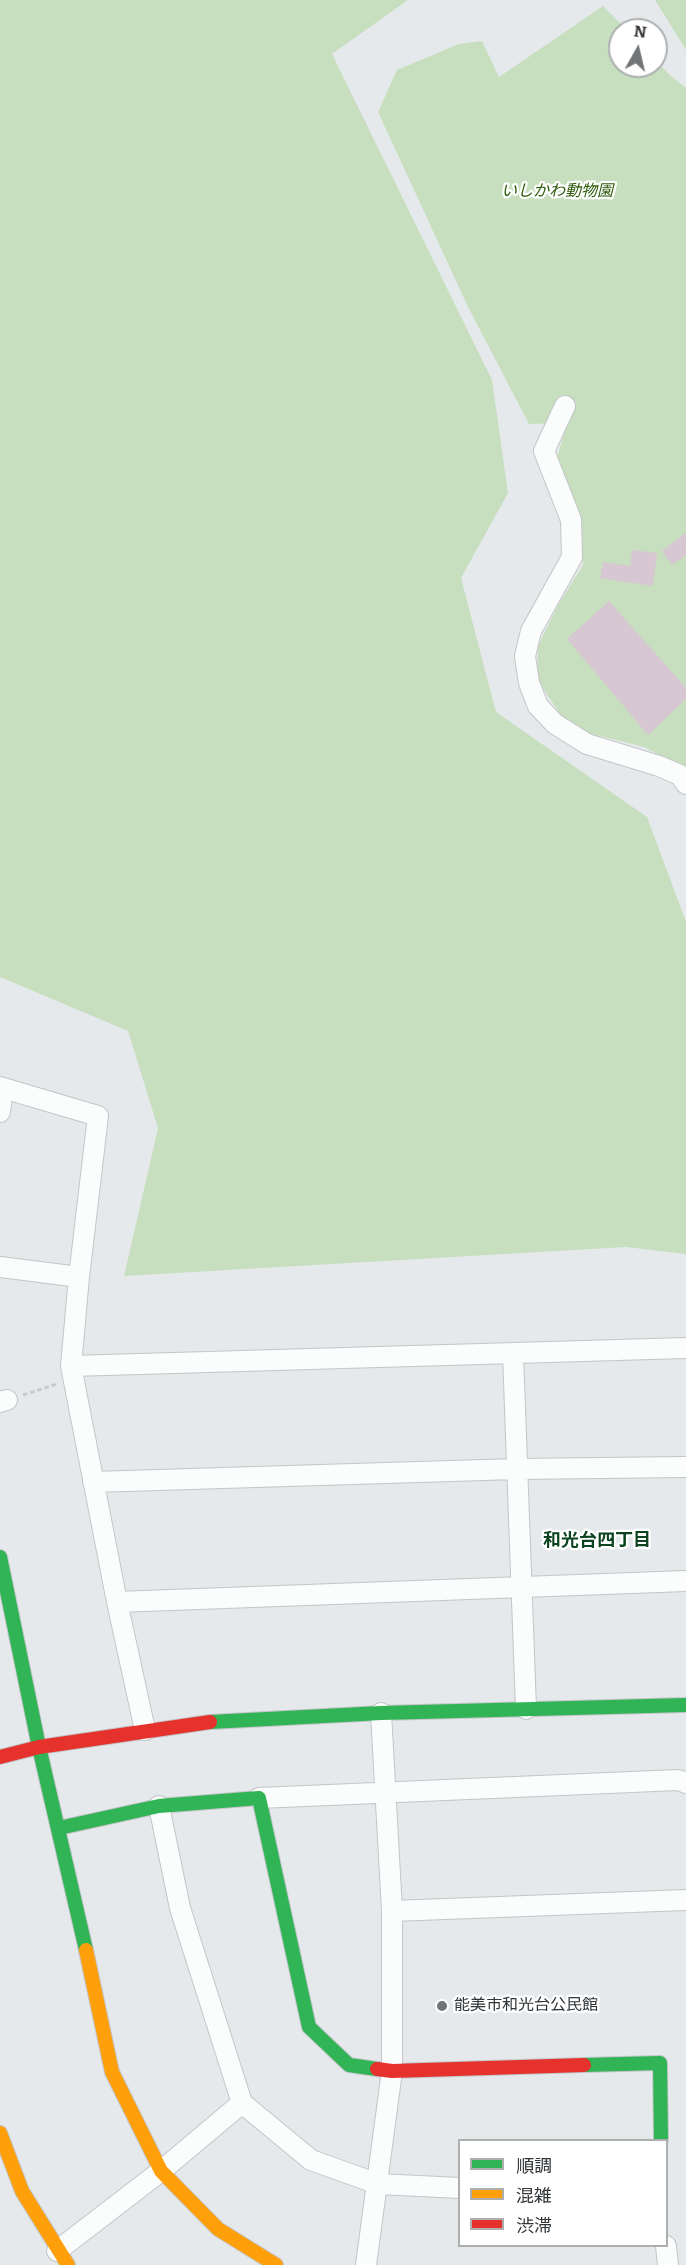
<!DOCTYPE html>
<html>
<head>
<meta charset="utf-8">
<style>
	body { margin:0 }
	#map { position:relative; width:686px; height:2265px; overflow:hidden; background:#e6e9ec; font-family:Bitter,"Noto Sans JP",serif }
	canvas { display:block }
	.legend { position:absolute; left:458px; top:2139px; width:210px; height:108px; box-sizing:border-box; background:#fff; border:2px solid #adafaf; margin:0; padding:8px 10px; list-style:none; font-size:18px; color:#323638 }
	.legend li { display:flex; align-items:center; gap:12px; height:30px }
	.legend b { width:30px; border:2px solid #adafaf }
	.north { position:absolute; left:608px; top:18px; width:60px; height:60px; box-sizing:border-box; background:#fff; border:2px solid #adafaf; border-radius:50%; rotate:8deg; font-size:16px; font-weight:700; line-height:24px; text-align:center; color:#323638 }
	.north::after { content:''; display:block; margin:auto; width:21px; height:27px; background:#717577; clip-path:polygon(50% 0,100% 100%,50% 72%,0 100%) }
</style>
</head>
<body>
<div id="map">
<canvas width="686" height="2265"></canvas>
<ul class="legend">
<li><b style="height:8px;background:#30b455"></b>順調</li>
<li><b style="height:8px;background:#ff9f0a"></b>混雑</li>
<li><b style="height:8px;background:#e5322d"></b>渋滞</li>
</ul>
<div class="north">N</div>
</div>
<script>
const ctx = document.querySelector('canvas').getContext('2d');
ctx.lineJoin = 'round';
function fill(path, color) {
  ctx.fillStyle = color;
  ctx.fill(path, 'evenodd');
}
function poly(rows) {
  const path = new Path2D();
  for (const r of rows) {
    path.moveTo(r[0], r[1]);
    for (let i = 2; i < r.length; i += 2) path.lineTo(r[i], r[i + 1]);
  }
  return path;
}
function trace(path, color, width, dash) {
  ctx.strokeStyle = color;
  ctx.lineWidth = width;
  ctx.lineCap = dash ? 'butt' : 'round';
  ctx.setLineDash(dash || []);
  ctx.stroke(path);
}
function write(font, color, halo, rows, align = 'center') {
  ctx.font = font + ' Bitter,"Noto Sans JP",serif';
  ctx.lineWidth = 4.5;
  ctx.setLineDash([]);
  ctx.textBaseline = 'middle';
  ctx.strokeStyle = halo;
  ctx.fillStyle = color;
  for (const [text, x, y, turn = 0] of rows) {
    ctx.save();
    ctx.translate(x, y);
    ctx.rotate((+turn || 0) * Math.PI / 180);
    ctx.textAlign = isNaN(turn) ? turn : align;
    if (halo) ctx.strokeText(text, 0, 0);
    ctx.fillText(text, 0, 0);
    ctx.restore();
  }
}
fill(poly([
	[0,0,408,0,332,54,492,380,508,493,461,578,496,712,647,817,686,922,686,1254,626,1247,124,1276,158,1128,128,1031,0,977],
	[655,0,686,0,686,50],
	[603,6,627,30,620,30,620,66,656,66,656,61,672,77,686,88,686,769,644,747,588,733,565,721,537,680,538,646,558,605,583,565,582,519,556,461,567,423,529,424,468,307,378,112,397,70,459,44,482,41,499,77]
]), '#c7dfbf');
fill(poly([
	[684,534,686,534,686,555,672,565,662,551],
	[632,550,657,553,653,586,600,578,603,562,630,566],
	[609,601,686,688,686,699,648,735,567,639]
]), '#d7c7d2');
const street = poly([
	[565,406,544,451,571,520,572,557,531,631,525,656,529,683,538,706,555,724,587,744,659,766,680,775,686,784],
	[0,1087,98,1116,79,1277,71,1366,117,1602,145,1730],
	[0,1112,3,1088],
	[0,1267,79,1277],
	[513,1354,526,1709],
	[71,1366,686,1348],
	[0,1402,7,1400],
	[93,1482,516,1469,686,1467],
	[117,1602,686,1581],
	[259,1798,678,1780,686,1783],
	[159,1806,180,1908,242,2103,311,2160,378,2184,460,2188],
	[392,1911,686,1900],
	[666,2246,668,2265],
	[57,2251,161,2171,242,2103],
	[366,2265,392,2071,392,1911,381,1713]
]);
const fast = poly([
	[0,1557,39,1747,86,1950],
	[210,1722,381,1713,686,1705],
	[59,1828,159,1806,259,1798,309,2027,349,2065,377,2069],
	[584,2065,660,2063,661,2140]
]);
const slow = poly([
	[86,1950,112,2072,161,2171,218,2229,276,2265],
	[0,2133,22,2191,68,2265]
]);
const jam = poly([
	[0,1757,39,1747,210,1722],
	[377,2069,392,2071,584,2065]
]);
trace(street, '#c3c5c8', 22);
trace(fast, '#c3c5c8', 16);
trace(slow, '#c3c5c8', 16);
trace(jam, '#c3c5c8', 16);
trace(poly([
	[23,1395,57,1384]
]), '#c8cacb', 3, [4.5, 3]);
trace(street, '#fbfcfc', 20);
trace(fast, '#30b455', 14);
trace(slow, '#ff9f0a', 14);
trace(jam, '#e5322d', 14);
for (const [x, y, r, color] of [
	[442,2006,6,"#717577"]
]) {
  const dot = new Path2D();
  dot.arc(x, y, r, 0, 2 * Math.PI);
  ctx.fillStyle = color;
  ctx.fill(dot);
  trace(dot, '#fff', 2);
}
write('italic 16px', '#2b5a09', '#fff', [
	["いしかわ動物園",557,192]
]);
write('16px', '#323638', '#fff', [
	["能美市和光台公民館",454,2006]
], 'left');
write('bold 18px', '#0c4321', '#fff', [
	["和光台四丁目",597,1541]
]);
</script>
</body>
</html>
